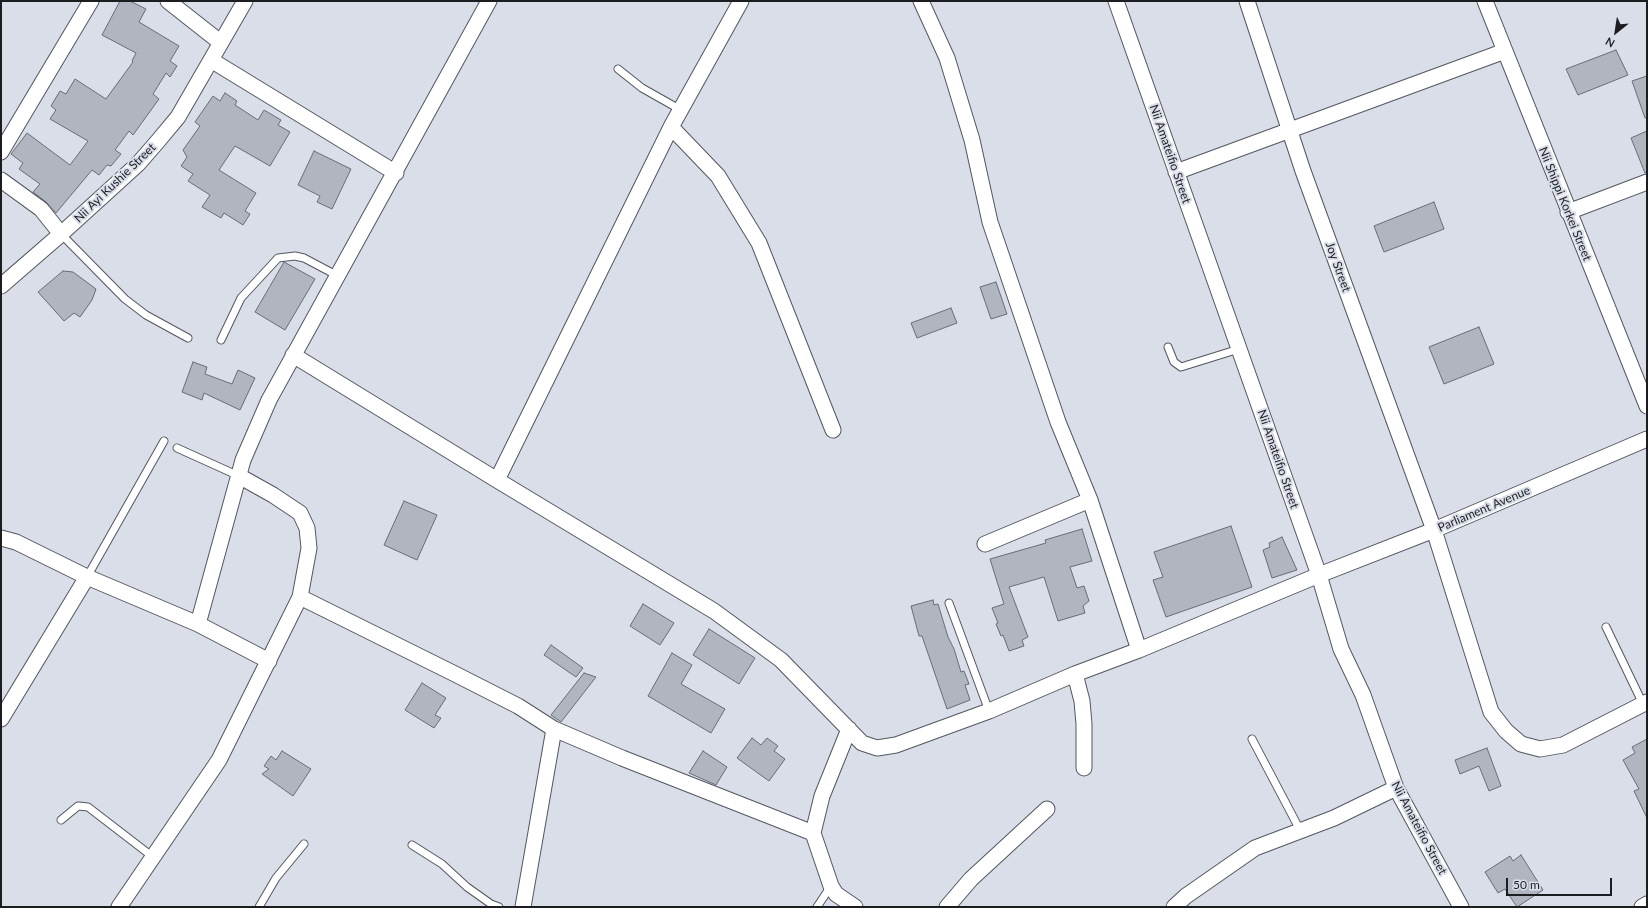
<!DOCTYPE html>
<html>
<head>
<meta charset="utf-8">
<style>
	body { margin:0 }
	#map { position:relative; width:1648px; height:908px; overflow:hidden; background:#d9dee9; font-family:Lato,sans-serif }
	canvas { display:block }
	.frame { position:absolute; inset:0; border:2px solid #1b1d21; pointer-events:none }
	.north { position:absolute; left:1596px; top:12px; width:40px; height:40px; -webkit-text-stroke:3px #d9dee9; paint-order:stroke; rotate:210deg; font-size:11px; font-weight:700; line-height:16px; text-align:center; color:#1b1d21 }
	.north::after { content:''; display:block; margin:auto; width:14px; height:18px; background:#1b1d21; clip-path:polygon(50% 0,100% 100%,50% 72%,0 100%) }
	.scale { position:absolute; left:1506px; top:878px; width:106px; height:18px; box-sizing:border-box; border:2px solid #1b1d21; border-top:0; padding-left:5px; font-size:12px; line-height:14px; white-space:nowrap; color:#1b1d21; -webkit-text-stroke:3px #d9dee9; paint-order:stroke }
</style>
</head>
<body>
<div id="map">
<canvas width="1648" height="908"></canvas>
<div class="frame"></div>
<div class="north">N</div>
<div class="scale">50 m</div>
</div>
<script>
const ctx = document.querySelector('canvas').getContext('2d');
ctx.lineJoin = 'round';
function fill(path, color) {
  ctx.fillStyle = color;
  ctx.fill(path, 'evenodd');
}
function poly(rows) {
  const path = new Path2D();
  for (const r of rows) {
    path.moveTo(r[0], r[1]);
    for (let i = 2; i < r.length; i += 2) path.lineTo(r[i], r[i + 1]);
  }
  return path;
}
function trace(path, color, width, dash) {
  ctx.strokeStyle = color;
  ctx.lineWidth = width;
  ctx.lineCap = dash ? 'butt' : 'round';
  ctx.setLineDash(dash || []);
  ctx.stroke(path);
}
function write(font, color, halo, rows, align = 'center') {
  ctx.font = font + ' Lato,sans-serif';
  ctx.lineWidth = 4;
  ctx.setLineDash([]);
  ctx.textBaseline = 'middle';
  ctx.strokeStyle = halo;
  ctx.fillStyle = color;
  for (const [text, x, y, turn = 0] of rows) {
    ctx.save();
    ctx.translate(x, y);
    ctx.rotate((+turn || 0) * Math.PI / 180);
    ctx.textAlign = isNaN(turn) ? turn : align;
    if (halo) ctx.strokeText(text, 0, 0);
    ctx.fillText(text, 0, 0);
    ctx.restore();
  }
}
const building = poly([
	[120,1,130,1,146,9,139,22,179,46,170,61,177,66,170,77,166,73,153,94,159,99,133,135,129,131,115,150,121,154,111,166,107,165,99,175,92,170,56,213,46,202,33,192,40,184,19,169,23,163,11,154,27,133,70,165,88,141,50,119,56,110,51,106,60,91,66,94,75,79,106,99,133,62,132,61,136,53,102,35,120,1],
	[1616,50,1628,75,1578,95,1566,69,1616,50],
	[1647,76,1647,117,1645,118,1632,81,1647,76],
	[225,93,237,101,235,105,258,120,264,110,281,120,278,125,290,132,270,166,235,146,219,170,256,193,245,211,250,214,243,225,224,213,221,218,202,207,210,195,188,181,193,174,181,166,187,157,183,150,200,126,195,122,213,96,220,101,225,93],
	[1647,131,1647,173,1645,173,1631,138,1647,131],
	[314,151,351,169,332,209,317,202,320,196,298,185,314,151],
	[1434,202,1444,229,1384,252,1374,226,1434,202],
	[284,262,315,279,285,330,255,312,284,262],
	[63,271,73,272,96,289,92,300,80,317,74,313,64,321,38,292,63,271],
	[996,282,1007,314,991,319,980,287,996,282],
	[951,308,957,323,917,338,911,323,951,308],
	[1479,327,1494,364,1444,384,1429,347,1479,327],
	[193,362,207,367,205,374,232,384,238,370,255,378,240,410,204,393,202,400,182,392,193,362],
	[404,501,437,515,417,560,384,545,404,501],
	[1231,526,1252,587,1166,617,1153,580,1163,577,1154,552,1231,526],
	[1082,529,1092,561,1070,567,1077,588,1084,586,1089,601,1083,606,1085,613,1058,621,1044,577,1009,587,1028,637,1022,640,1024,646,1009,651,1003,635,1001,636,996,624,998,623,992,608,1004,604,990,559,1046,543,1045,540,1082,529],
	[1282,537,1297,570,1272,578,1263,550,1270,547,1269,543,1282,537],
	[933,600,934,605,938,604,948,637,954,649,961,672,964,671,969,684,965,685,970,700,947,709,922,636,919,636,911,606,933,600],
	[643,604,674,623,660,645,630,626,643,604],
	[709,629,755,658,739,684,693,655,709,629],
	[551,645,583,668,576,677,544,655,551,645],
	[672,653,692,665,681,684,725,709,711,733,648,696,672,653],
	[584,673,596,677,561,722,551,715,584,673],
	[422,683,446,698,435,715,441,718,434,728,405,710,422,683],
	[752,738,761,745,767,738,778,746,774,751,785,759,769,781,737,758,752,738],
	[1647,739,1647,818,1634,791,1639,789,1623,760,1635,753,1632,747,1647,739],
	[1487,748,1501,786,1489,791,1479,766,1460,774,1455,760,1487,748],
	[282,751,311,769,293,796,262,774,269,769,264,766,271,756,276,760,282,751],
	[703,751,727,767,716,785,689,773,703,751],
	[1521,855,1543,890,1517,907,1505,889,1498,893,1485,872,1510,856,1513,861,1521,855]
]);
fill(building, '#b0b5bf');
trace(building, '#686c76', 1);
const lane = poly([
	[618,69,642,88,681,110],
	[61,234,125,299,146,315,188,338],
	[221,340,241,298,278,258,295,256,304,258,338,276],
	[1168,347,1174,362,1181,367,1239,349],
	[177,448,239,476],
	[87,577,164,441],
	[949,603,989,711],
	[1606,627,1643,704],
	[1252,739,1300,830],
	[61,820,78,806,88,807,153,857],
	[412,845,442,864,467,887,491,904,499,907],
	[259,907,276,878,304,844],
	[817,907,831,886]
]);
const street = poly([
	[168,1,220,42],
	[921,1,947,58,972,140,990,222,1058,422,1090,500,1139,650],
	[1116,1,1319,575,1341,649,1363,695,1396,788,1461,907],
	[1247,1,1303,171,1434,530,1491,712,1506,731,1521,744,1540,749,1563,745,1647,702],
	[1485,1,1647,406],
	[211,60,396,173],
	[671,127,718,176,759,243,833,430],
	[1,152,91,1],
	[1176,172,1505,51],
	[1,180,41,209,61,234],
	[1568,212,1647,182],
	[1,286,61,234,138,164,158,141,178,117,245,1],
	[293,355,497,480,714,611,781,660,862,743,877,748,896,745,989,711,1075,674,1139,650,1319,575,1434,530,1647,439],
	[497,480,671,127,741,1],
	[1,538,16,542,87,577,198,624,269,661],
	[985,544,1090,500],
	[300,597,455,674,518,706,554,729,622,758,813,833],
	[198,624,243,460,269,400,489,1],
	[1075,674,1082,701,1084,724,1084,768],
	[1,719,87,577],
	[849,729,822,796,813,833,831,886,836,894,855,907],
	[119,907,219,760,300,597,309,548,307,528,300,513,273,495,239,476],
	[523,907,554,729],
	[947,907,971,879,1047,809],
	[1174,907,1186,896,1255,848,1334,818,1396,788],
	[1642,907,1647,904]
]);
trace(lane, '#52565f', 9);
trace(street, '#52565f', 17);
trace(lane, '#fff', 7);
trace(street, '#fff', 15);
write('12px', '#1b1d21', '#d9dee9', [
	["Nii Amateifio Street",1170,154,71],
	["Nii Ayi Kushie Street",115,183,-44],
	["Nii Shippi Korkei Street",1565,204,68],
	["Joy Street",1338,267,70],
	["Nii Amateifio Street",1278,459,71],
	["Parliament Avenue",1484,509,-23],
	["Nii Amateifio Street",1419,828,62]
]);
</script>
</body>
</html>
